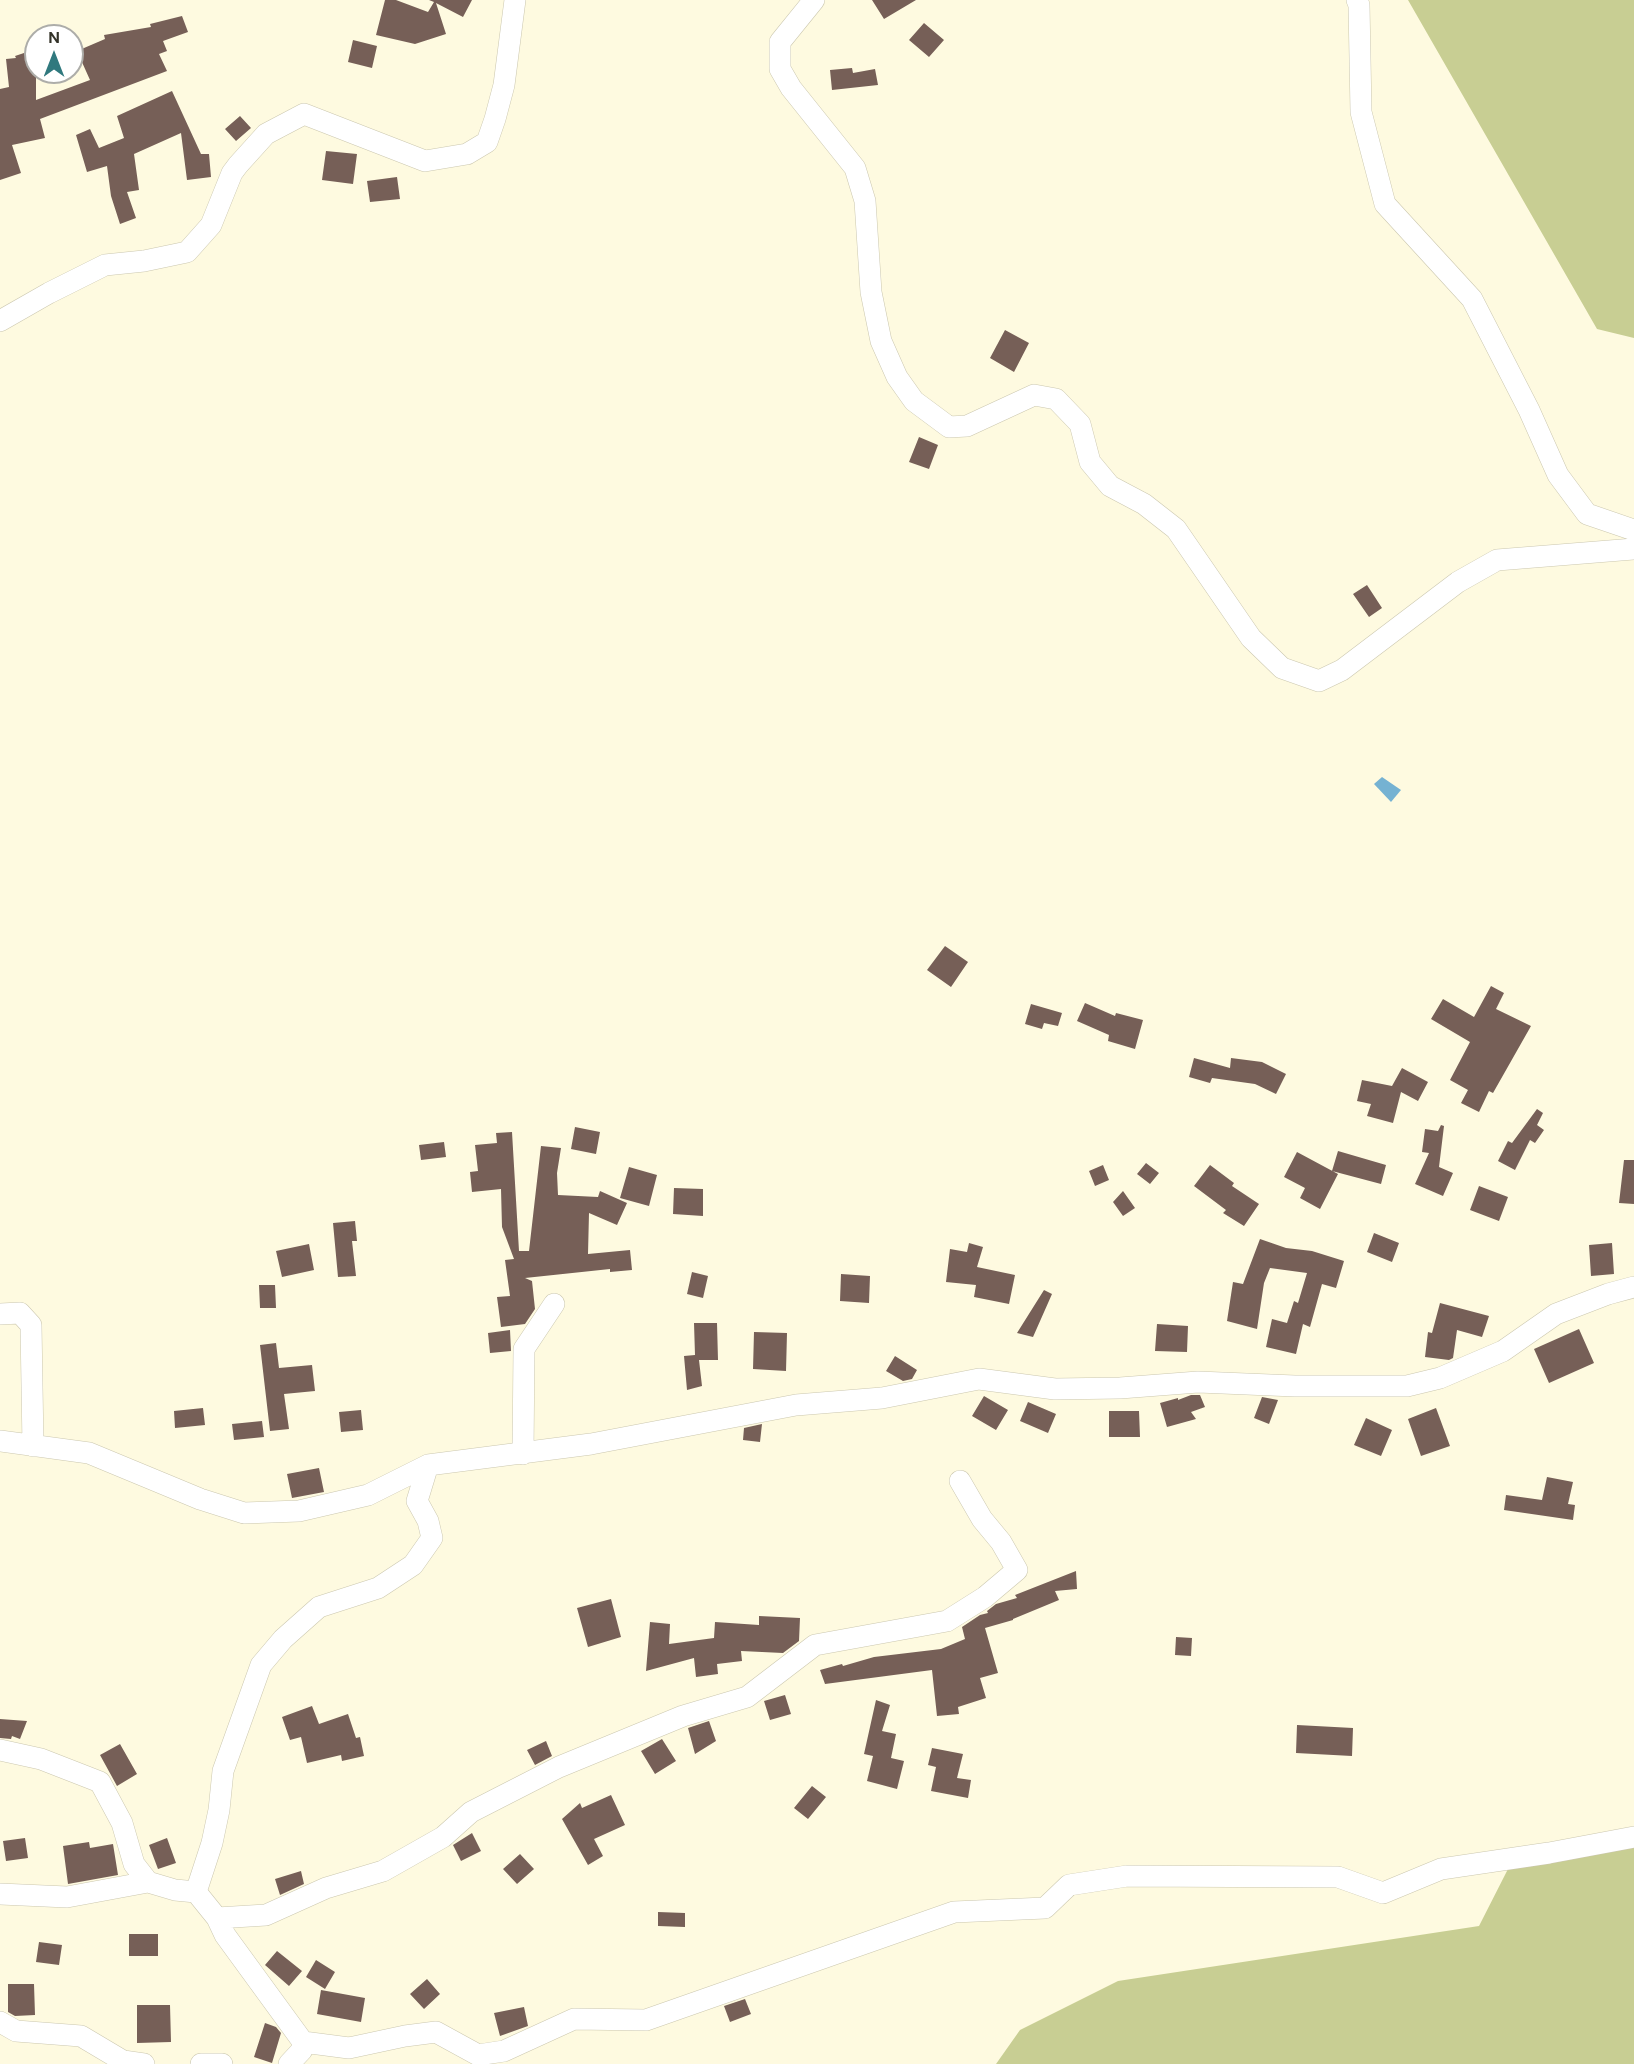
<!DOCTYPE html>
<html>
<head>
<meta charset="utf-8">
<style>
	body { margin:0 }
	#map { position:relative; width:1634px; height:2064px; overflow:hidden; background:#fefae0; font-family:"DM Sans",sans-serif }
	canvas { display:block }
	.north { position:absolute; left:24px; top:24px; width:60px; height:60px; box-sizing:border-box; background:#fff; border:2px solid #adada9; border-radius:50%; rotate:0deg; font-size:16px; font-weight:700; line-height:24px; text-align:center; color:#333228 }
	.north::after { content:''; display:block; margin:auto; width:21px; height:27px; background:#30797e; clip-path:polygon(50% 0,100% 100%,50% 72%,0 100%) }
</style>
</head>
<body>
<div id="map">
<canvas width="1634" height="2064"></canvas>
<div class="north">N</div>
</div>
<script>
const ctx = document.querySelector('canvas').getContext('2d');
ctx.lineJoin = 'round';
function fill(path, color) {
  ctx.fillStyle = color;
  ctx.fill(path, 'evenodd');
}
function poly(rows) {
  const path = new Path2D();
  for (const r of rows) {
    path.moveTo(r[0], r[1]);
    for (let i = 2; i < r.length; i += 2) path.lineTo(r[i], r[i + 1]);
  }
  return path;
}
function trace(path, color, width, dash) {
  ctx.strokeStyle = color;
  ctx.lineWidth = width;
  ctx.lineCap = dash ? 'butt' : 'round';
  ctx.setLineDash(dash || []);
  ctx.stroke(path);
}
fill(poly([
	[1408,0,1634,0,1634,338,1597,329],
	[1634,1841,1634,2064,996,2064,1020,2030,1118,1981,1479,1926,1508,1869]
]), '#c8ce93');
fill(poly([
	[1382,777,1401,790,1391,802,1374,784]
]), '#75b2d2');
fill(poly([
	[385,0,396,0,428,12,434,2,429,0,472,0,463,17,436,3,446,34,415,44,376,35],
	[872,0,916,0,884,19],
	[182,16,188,32,163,41,167,51,159,54,167,71,40,119,45,138,12,145,21,173,0,180,0,89,9,87,6,59,16,58,15,56,36,49,36,100,90,80,77,51,105,39,104,35,151,27,150,24],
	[924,23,944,40,929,57,909,40],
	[353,40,377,46,372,68,348,62],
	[852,68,853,73,875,69,878,85,832,90,830,70],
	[172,91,201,154,209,154,211,177,187,180,181,133,134,154,139,190,127,192,136,218,120,224,111,196,107,166,87,172,76,135,90,129,99,148,124,138,117,116],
	[240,116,251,128,236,141,225,129],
	[326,151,357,154,353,184,322,180],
	[397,177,400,199,370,202,367,181],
	[1005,330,1029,343,1014,372,990,358],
	[919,437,938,445,929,469,909,462],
	[1367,585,1382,608,1369,617,1353,594],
	[945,946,968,962,951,987,927,970],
	[1491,986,1504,993,1496,1009,1531,1026,1493,1093,1489,1091,1479,1112,1461,1103,1468,1090,1450,1080,1470,1042,1431,1019,1443,999,1474,1017],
	[1085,1003,1115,1016,1116,1013,1143,1020,1135,1049,1108,1041,1109,1035,1077,1021],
	[1031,1004,1062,1013,1058,1026,1044,1023,1042,1029,1025,1024],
	[1194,1058,1230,1068,1231,1058,1262,1062,1286,1074,1276,1094,1255,1084,1212,1078,1210,1083,1189,1077],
	[1402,1068,1428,1082,1418,1101,1401,1092,1393,1123,1367,1116,1371,1104,1357,1101,1362,1080,1392,1086],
	[1537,1109,1543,1113,1537,1125,1544,1130,1535,1143,1530,1140,1515,1170,1498,1161,1508,1141,1512,1143],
	[1441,1125,1444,1126,1439,1167,1453,1173,1443,1196,1415,1184,1429,1153,1422,1152,1425,1129,1438,1131],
	[575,1127,600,1132,596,1154,571,1149],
	[512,1132,519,1251,529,1251,541,1146,561,1148,557,1173,558,1195,598,1197,600,1191,627,1203,617,1225,589,1213,588,1254,630,1250,632,1270,610,1272,610,1269,525,1278,532,1281,535,1309,525,1324,501,1327,497,1297,510,1296,505,1260,514,1259,502,1227,501,1189,472,1192,470,1172,478,1171,475,1145,497,1143,496,1133],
	[444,1142,446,1157,421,1160,419,1145],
	[1338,1151,1386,1165,1381,1184,1332,1171],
	[1297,1152,1338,1174,1320,1209,1300,1198,1305,1188,1284,1177],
	[1624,1160,1634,1160,1634,1204,1619,1203],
	[1146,1163,1159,1173,1150,1184,1137,1174],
	[1103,1165,1109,1180,1095,1186,1089,1171],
	[1210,1165,1234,1183,1232,1186,1259,1204,1244,1226,1223,1213,1226,1210,1194,1186],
	[629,1167,657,1175,649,1206,620,1198],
	[1479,1186,1508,1197,1499,1221,1470,1210],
	[674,1188,703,1189,703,1216,673,1214],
	[1123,1191,1135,1208,1123,1216,1113,1202],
	[355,1221,357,1241,352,1241,356,1276,338,1277,333,1223],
	[1374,1233,1399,1243,1392,1262,1367,1252],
	[1260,1239,1286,1248,1312,1251,1344,1261,1336,1288,1322,1284,1310,1327,1303,1324,1296,1354,1266,1347,1272,1319,1287,1323,1294,1301,1298,1303,1307,1273,1270,1268,1264,1283,1257,1329,1227,1321,1233,1282,1243,1284],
	[969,1243,983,1247,977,1267,1015,1275,1009,1304,974,1297,976,1285,946,1282,950,1249,967,1252],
	[1612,1243,1614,1274,1591,1276,1589,1245],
	[309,1244,314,1270,282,1277,276,1251],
	[692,1272,708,1276,703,1298,687,1294],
	[841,1274,870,1276,869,1303,840,1301],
	[259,1285,275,1285,276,1308,260,1308],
	[1044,1290,1052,1294,1033,1337,1017,1333],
	[1440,1303,1489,1316,1482,1337,1457,1330,1453,1358,1449,1360,1425,1357,1428,1332,1432,1333],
	[694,1323,717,1323,718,1360,699,1360,702,1386,687,1390,684,1356,695,1355],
	[1157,1324,1188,1326,1187,1352,1155,1351],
	[1579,1329,1594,1363,1549,1383,1534,1349],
	[510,1330,511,1351,490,1353,488,1333],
	[754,1332,787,1333,786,1371,753,1369],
	[276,1343,279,1368,312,1365,315,1391,284,1394,289,1429,270,1431,260,1345],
	[895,1356,917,1370,912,1379,903,1381,886,1371],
	[1191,1395,1200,1395,1205,1407,1191,1412,1196,1419,1167,1427,1160,1403,1178,1398,1178,1400],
	[984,1396,1008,1410,996,1430,972,1416],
	[1262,1397,1278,1400,1269,1424,1254,1418],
	[1028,1402,1056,1414,1048,1433,1020,1421],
	[203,1408,205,1425,175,1428,174,1411],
	[1436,1408,1450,1446,1421,1456,1408,1419],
	[361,1410,363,1430,341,1432,339,1412],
	[1109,1411,1139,1411,1140,1437,1109,1437],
	[1366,1418,1392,1430,1381,1456,1354,1445],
	[262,1421,264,1437,234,1440,232,1424],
	[762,1424,760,1442,743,1440,744,1428],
	[319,1468,324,1492,292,1498,287,1474],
	[1547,1477,1573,1482,1568,1504,1575,1505,1573,1520,1504,1510,1506,1495,1542,1500],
	[1076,1571,1077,1589,1055,1591,1059,1600,1013,1619,1013,1620,985,1628,998,1673,980,1678,986,1698,958,1707,959,1714,937,1716,932,1670,825,1684,820,1670,842,1664,843,1666,874,1657,941,1649,965,1639,962,1627,980,1615,988,1613,987,1611,996,1604,1017,1598,1015,1595],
	[611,1599,621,1637,588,1647,577,1608],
	[759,1616,800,1618,799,1641,783,1653,741,1651,742,1661,717,1664,718,1674,696,1677,694,1658,646,1671,650,1622,670,1624,669,1644,714,1638,715,1622,759,1625],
	[1176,1637,1192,1638,1191,1656,1175,1655],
	[785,1695,791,1714,770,1720,764,1701],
	[876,1700,890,1705,882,1731,896,1734,891,1758,904,1761,897,1789,867,1781,873,1756,864,1754],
	[312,1706,319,1724,348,1714,356,1738,360,1737,364,1756,342,1761,341,1755,307,1763,301,1737,290,1740,282,1717],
	[0,1719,27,1721,20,1739,12,1736,11,1739,0,1738],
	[709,1721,716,1741,695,1754,688,1728],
	[1297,1725,1353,1728,1352,1756,1296,1753],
	[662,1739,676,1761,655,1774,641,1751],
	[546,1741,552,1756,535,1765,527,1750],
	[120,1744,137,1774,117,1786,100,1755],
	[932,1748,963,1754,957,1778,971,1780,968,1798,931,1791,936,1767,928,1765],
	[812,1786,826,1797,808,1819,794,1808],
	[611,1795,625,1825,594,1839,603,1856,588,1865,562,1819,580,1803,582,1808],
	[472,1833,481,1851,461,1861,453,1845],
	[25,1838,28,1858,6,1861,3,1841],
	[167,1838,176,1863,158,1869,149,1845],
	[89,1842,90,1848,113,1844,118,1875,68,1884,63,1846],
	[520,1854,534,1869,517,1884,503,1869],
	[301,1871,304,1884,280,1895,275,1879],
	[658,1912,685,1913,685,1927,658,1926],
	[129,1934,158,1934,158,1956,129,1956],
	[39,1942,62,1945,59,1965,36,1962],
	[277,1951,302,1971,289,1986,265,1965],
	[316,1960,335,1972,325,1989,306,1977],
	[427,1979,440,1994,424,2009,410,1994],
	[8,1984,34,1984,35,2015,15,2016,8,2012],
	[321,1990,365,1998,361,2022,317,2014],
	[745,1999,751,2014,730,2022,724,2006],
	[137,2005,170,2005,171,2042,137,2043],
	[524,2007,528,2026,500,2036,494,2013],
	[265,2023,276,2027,281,2033,272,2063,254,2057]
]), '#765f57');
const minor = poly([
	[814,0,780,42,780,69,791,88,855,168,865,201,871,292,881,341,897,377,914,401,949,427,967,426,1034,395,1056,399,1080,424,1090,462,1110,486,1144,504,1176,529,1251,638,1282,668,1319,681,1342,670,1458,582,1497,560,1634,549],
	[1357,0,1359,5,1361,112,1385,204,1472,299,1529,410,1558,475,1587,514,1634,530],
	[0,321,49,293,105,265,144,261,187,252,211,225,232,173,238,165,266,134,304,114,425,161,467,154,487,142,495,119,504,85,515,0],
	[0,1314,20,1313,31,1325,33,1446],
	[0,1441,89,1453,200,1499,244,1513,299,1511,368,1495,428,1465,591,1444,796,1405,882,1398,979,1379,1055,1389,1120,1388,1198,1382,1295,1386,1407,1386,1440,1378,1503,1351,1556,1314,1608,1294,1634,1287],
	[523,1454,524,1349,554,1304],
	[0,1750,41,1759,100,1782,122,1823,134,1864,148,1882],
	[196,1892,212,1843,219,1810,223,1771,261,1665,283,1639,319,1607,378,1588,413,1565,432,1538,428,1521,417,1501,428,1465],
	[0,1894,67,1897,148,1882,175,1890,196,1892,217,1918,225,1935,303,2042,349,2048,405,2036,436,2032,478,2055,504,2051,574,2019,646,2020,954,1912,1045,1908,1069,1885,1127,1876,1338,1877,1383,1893,1441,1869,1549,1853,1634,1837],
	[217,1918,266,1915,326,1888,383,1871,443,1837,471,1812,559,1767,683,1716,747,1697,815,1645,947,1621,985,1597,1017,1570,1001,1542,982,1519,960,1481],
	[0,2022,16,2031,81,2036,123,2061,144,2064],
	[201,2064,222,2064],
	[289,2064,302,2050,303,2042]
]);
trace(minor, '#cbc7af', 22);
trace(minor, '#fff', 21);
</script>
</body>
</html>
